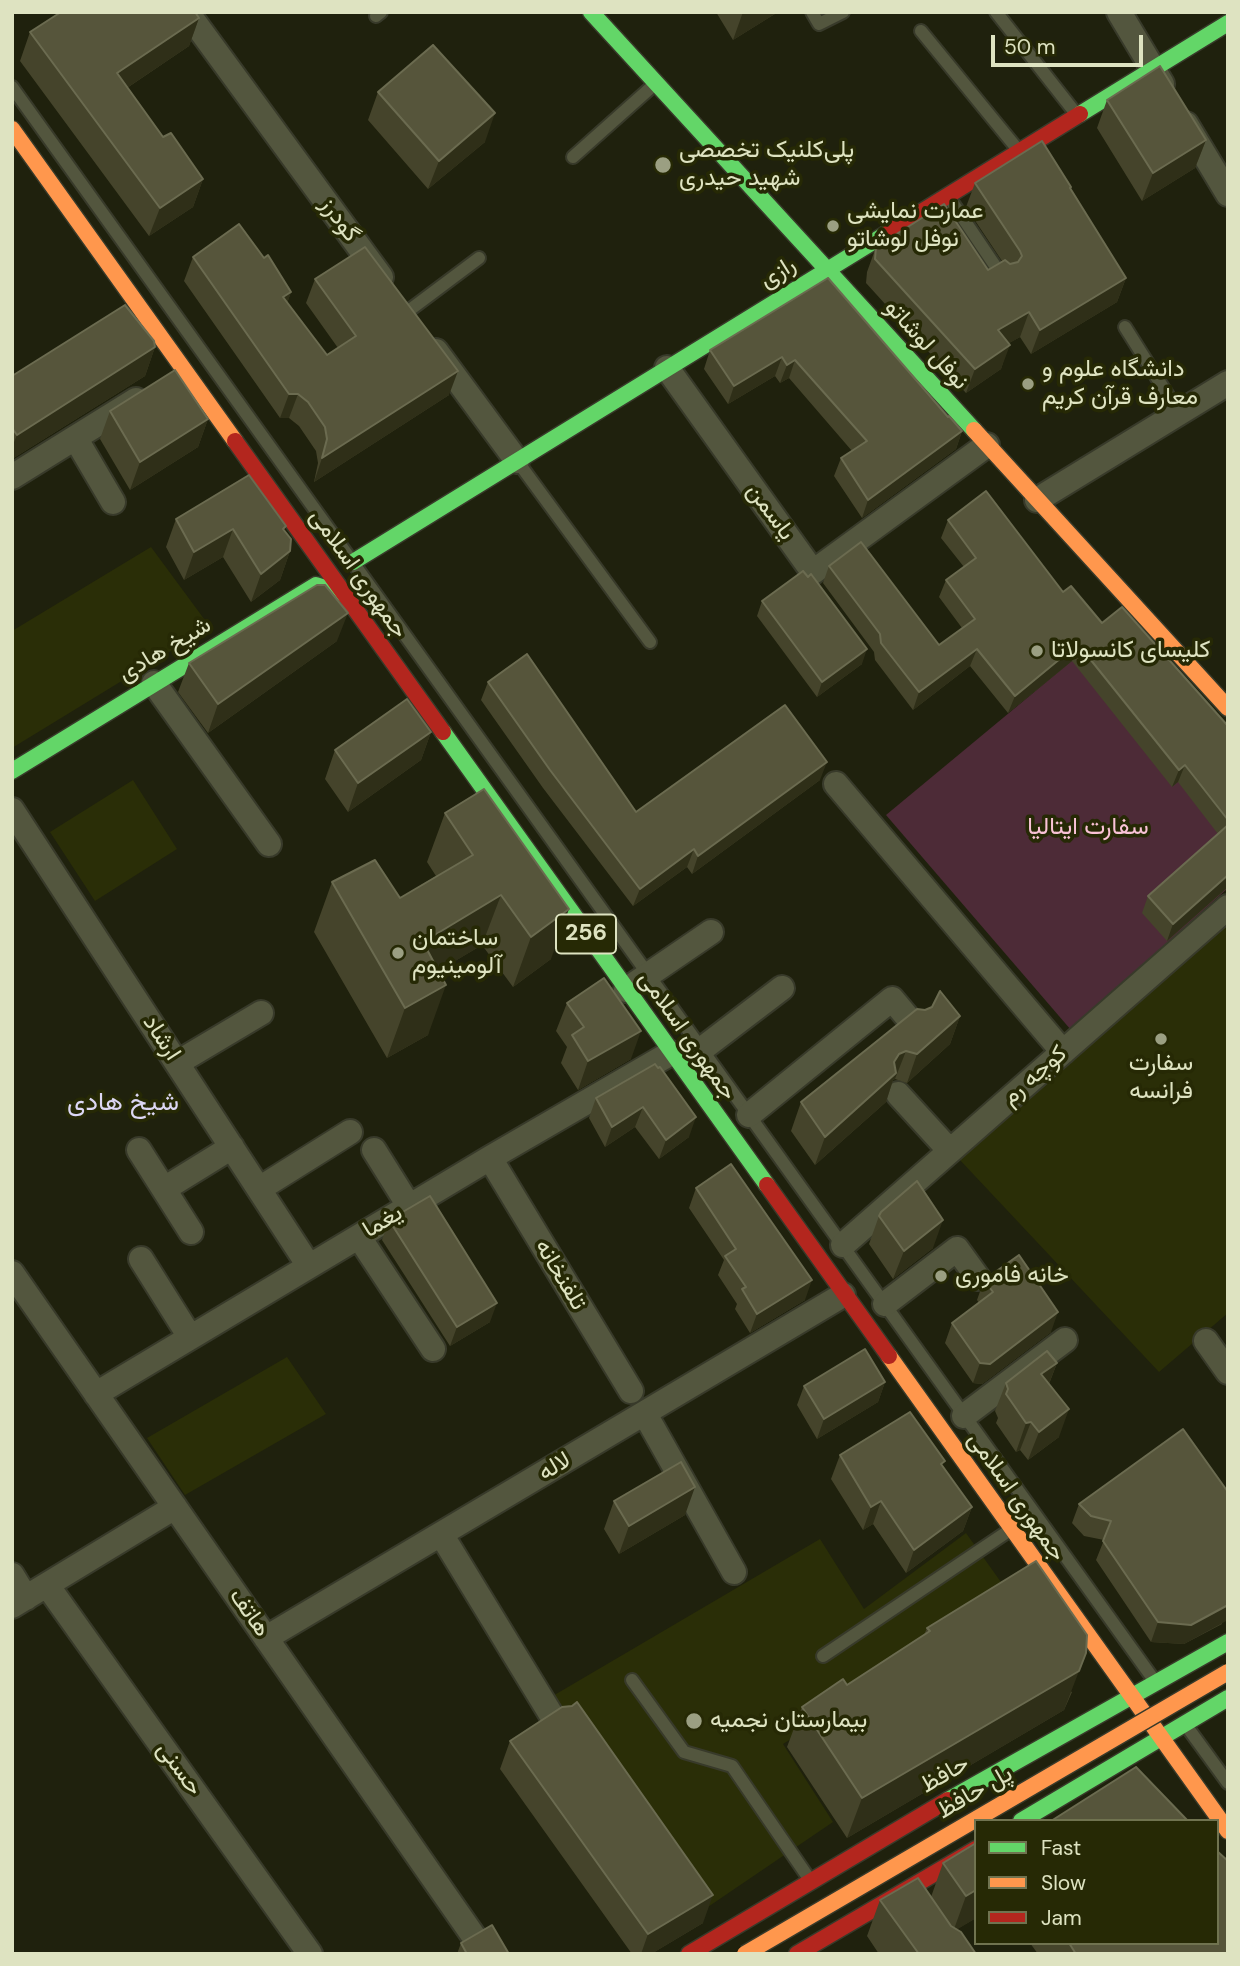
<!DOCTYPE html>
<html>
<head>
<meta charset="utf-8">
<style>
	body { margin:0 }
	#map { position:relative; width:1240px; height:1966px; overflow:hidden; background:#1f210d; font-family:"DM Sans",sans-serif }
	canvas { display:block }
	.frame { position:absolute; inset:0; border:14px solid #dee3c1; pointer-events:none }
	.legend { position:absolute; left:974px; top:1819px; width:245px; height:126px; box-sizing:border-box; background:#262905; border:2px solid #707350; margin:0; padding:9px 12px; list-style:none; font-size:21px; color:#dee3c1 }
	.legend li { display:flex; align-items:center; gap:14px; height:35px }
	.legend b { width:35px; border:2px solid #707350 }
	.scale { position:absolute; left:991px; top:35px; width:152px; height:32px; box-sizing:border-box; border:4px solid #dee3c1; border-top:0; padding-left:9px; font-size:21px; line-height:24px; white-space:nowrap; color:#dee3c1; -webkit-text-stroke:5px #262905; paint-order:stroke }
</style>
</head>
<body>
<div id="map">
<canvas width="1240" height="1966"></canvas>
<div class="frame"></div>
<ul class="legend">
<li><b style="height:9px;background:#63d668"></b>Fast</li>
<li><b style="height:9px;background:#ff974d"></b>Slow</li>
<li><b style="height:9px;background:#b3261e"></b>Jam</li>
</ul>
<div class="scale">50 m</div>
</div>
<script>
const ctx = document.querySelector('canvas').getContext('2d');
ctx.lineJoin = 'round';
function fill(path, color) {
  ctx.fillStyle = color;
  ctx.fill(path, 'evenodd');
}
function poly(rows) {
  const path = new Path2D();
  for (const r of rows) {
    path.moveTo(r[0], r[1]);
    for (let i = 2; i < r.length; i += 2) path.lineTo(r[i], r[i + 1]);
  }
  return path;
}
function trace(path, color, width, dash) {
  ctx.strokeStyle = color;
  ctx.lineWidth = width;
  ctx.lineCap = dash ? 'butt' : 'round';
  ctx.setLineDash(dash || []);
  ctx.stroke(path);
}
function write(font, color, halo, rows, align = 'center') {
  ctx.font = font + ' "DM Sans",Vazirmatn,sans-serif';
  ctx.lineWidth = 7;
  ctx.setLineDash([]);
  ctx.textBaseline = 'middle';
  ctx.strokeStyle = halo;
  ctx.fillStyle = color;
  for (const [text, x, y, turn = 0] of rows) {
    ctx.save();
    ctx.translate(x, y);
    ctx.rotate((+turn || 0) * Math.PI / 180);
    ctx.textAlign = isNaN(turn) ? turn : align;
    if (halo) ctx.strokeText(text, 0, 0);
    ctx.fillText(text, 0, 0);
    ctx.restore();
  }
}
fill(poly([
	[151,547,210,627,12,748,12,631],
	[133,780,177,849,95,901,50,832],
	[1228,920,1228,1313,1159,1372,959,1159],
	[287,1357,326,1414,185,1495,147,1438],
	[966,1533,1013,1599,783,1744,833,1822,702,1911,551,1697,820,1539,864,1609]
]), '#2a2e07');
fill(poly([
	[1115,625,1228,751,1228,888,1071,1030,886,815]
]), '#4d2b37');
const lane = poly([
	[812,12,819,24,843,12],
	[996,12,1077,115],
	[376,16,381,12],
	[921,31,1019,151],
	[12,87,1154,1680],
	[573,157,656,83],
	[948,196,1004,279],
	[407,312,479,258],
	[1125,327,1179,413],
	[518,462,650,642],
	[823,1656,1010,1530],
	[632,1680,684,1752,732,1766,810,1880],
	[1185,1724,1228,1783]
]);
const street = poly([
	[187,12,381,277],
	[1119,12,1162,84],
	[1186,124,1228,194],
	[436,351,517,461],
	[667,368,813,572,987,445],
	[76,439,113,502],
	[12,477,136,400],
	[1037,500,1228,383],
	[154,683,269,844],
	[836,784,1063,1052],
	[12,810,309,1266],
	[626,990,711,932],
	[702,1049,782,988],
	[177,1063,261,1013],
	[898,1094,950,1151],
	[749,1115,892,999,913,1024],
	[139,1150,191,1232],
	[374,1150,409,1206],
	[490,1158,631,1391],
	[164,1189,232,1147],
	[259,1189,350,1132],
	[359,1237,433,1349],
	[843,1245,1228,907],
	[141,1259,190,1337],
	[12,1273,486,1954],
	[885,1304,957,1249,978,1278],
	[1206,1341,1228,1372],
	[96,1394,490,1158,671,1053],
	[645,1414,734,1572],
	[964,1416,1065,1340],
	[441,1534,555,1721],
	[12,1575,26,1598],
	[47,1585,310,1954],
	[12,1606,175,1507],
	[266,1638,843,1295]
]);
const fast = poly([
	[591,12,974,430],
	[1080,114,1228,23],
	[353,562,889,232],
	[443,732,767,1185],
	[12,771,316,585,344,594],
	[948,1800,1228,1642],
	[1021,1821,1228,1698]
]);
const slow = poly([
	[12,129,235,441],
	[974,430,1228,708],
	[889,1356,1228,1831]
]);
const jam = poly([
	[889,232,1080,114],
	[235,441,443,732],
	[767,1185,889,1356],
	[689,1954,948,1800],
	[797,1954,976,1849]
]);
trace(lane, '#383a2a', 16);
trace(street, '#383a2a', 28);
trace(fast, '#383a2a', 19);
trace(slow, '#383a2a', 19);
trace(jam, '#383a2a', 19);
trace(lane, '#53563e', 12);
trace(street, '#53563e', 24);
trace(fast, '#63d668', 16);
trace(slow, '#ff974d', 16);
trace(jam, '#b3261e', 16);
const slowBridge = poly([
	[745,1954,1228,1672]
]);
trace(slowBridge, '#383a2a', 19, []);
trace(slowBridge, '#ff974d', 16);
fill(poly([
	[716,12,778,12,733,40],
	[199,18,189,46,127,88,163,137,203,179,193,207,149,236,20,61,30,32],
	[378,92,485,142,428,189,368,120],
	[1107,100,1206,140,1195,168,1142,201,1097,128],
	[975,183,1070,189,1126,278,1117,302,1031,354,1020,337,1009,343,1001,369,966,393,866,283,867,272,876,247,988,270,1002,261,966,207],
	[193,257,264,258,291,292,287,303,327,355,338,348,306,303,315,279,449,395,314,482,318,463,316,451,299,426,289,418,280,418,184,281],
	[828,278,948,417,962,431,956,449,862,518,834,476,841,458,852,451,789,378,780,383,775,376,728,404,704,369,710,350],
	[155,347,145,376,12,459,12,376],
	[110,411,208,419,198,447,130,490,100,439],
	[176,519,284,530,290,551,280,580,251,602,223,557,184,580,166,547],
	[948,520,1063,592,1228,726,1228,887,1167,941,1142,913,1148,896,1218,834,1178,782,1172,787,1072,661,1008,713,970,666,913,710,875,660,874,652,823,583,829,566,939,645,962,628,939,597,946,580,964,567,941,538],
	[762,601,862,664,817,697,757,616],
	[337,641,208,733,178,692,189,663],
	[488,682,636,812,820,780,692,874,687,867,633,906,543,788,481,700],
	[431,732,421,760,348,812,325,779,335,750],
	[445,813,551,959,513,987,482,945,438,971,428,1035,387,1058,314,932,332,882,400,898,436,876,427,862],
	[567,1003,631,1059,578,1090,561,1063,567,1047,556,1031],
	[960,1016,950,1044,907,1083,895,1079,893,1080,886,1102,815,1165,791,1131,801,1102],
	[655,1064,689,1137,659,1159,635,1127,605,1147,589,1118,596,1098],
	[696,1188,805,1300,750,1333,735,1309,737,1304,718,1275,724,1260,689,1208],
	[879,1216,933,1248,893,1279,869,1244],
	[389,1220,490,1322,450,1346,382,1240],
	[984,1280,1051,1332,982,1384,973,1383,945,1343,952,1323,979,1303,977,1300],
	[1057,1363,1049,1384,1059,1437,1028,1460,1020,1450,1016,1452,996,1423,998,1418,995,1411,1006,1383],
	[885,1382,878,1402,817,1439,797,1405,804,1386],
	[1183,1429,1222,1624,1184,1644,1151,1642,1096,1560,1104,1540,1084,1536,1072,1523,1079,1504],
	[840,1455,943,1466,972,1507,963,1531,906,1573,873,1524,863,1530,831,1479],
	[614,1501,685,1515,619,1554,604,1529],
	[927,1628,1072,1692,1064,1710,847,1838,787,1747,802,1707,847,1685,924,1635],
	[510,1741,703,1923,651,1954,632,1954,500,1769],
	[976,1843,976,1918,957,1929,976,1954,879,1954,867,1936,880,1900,931,1897,943,1863],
	[461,1943,509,1954,457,1954],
	[1030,1943,1217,1943,1228,1954,1038,1954]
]), '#45442b');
fill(poly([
	[743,12,778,12,733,40],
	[199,18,189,46,106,102,117,73],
	[495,113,485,142,428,189,439,161],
	[1206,140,1195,168,1142,201,1153,173],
	[203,179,193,207,149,236,160,208],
	[1126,278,1117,302,1031,354,1040,330],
	[291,292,283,316,283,297],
	[1029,312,1020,337,990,354,998,330],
	[1010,345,1001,369,966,393,975,369],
	[155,347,145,376,12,459,12,447,17,435],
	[782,357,775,376,728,404,734,386],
	[795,360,789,378,780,383,787,365],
	[458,371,449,395,314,482,322,458],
	[289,394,298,394,289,418,280,418],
	[208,419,198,447,130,490,140,462],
	[962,431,956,449,862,518,868,500],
	[233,529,223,557,184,580,194,552],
	[290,551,280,580,251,602,261,574],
	[348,613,337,641,208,733,218,704],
	[1078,644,1072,661,1008,713,1015,696],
	[867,649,862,664,817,697,822,682],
	[977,649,970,666,913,710,919,692],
	[431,732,421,760,348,812,358,783],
	[827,762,820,780,692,874,698,856],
	[1185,765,1178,782,1172,787,1179,770],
	[694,849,687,867,633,906,640,889],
	[1228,875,1228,887,1167,941,1173,924],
	[501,895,482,945,405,991,423,942],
	[569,909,551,959,513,987,531,937],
	[446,985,428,1035,387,1058,405,1008],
	[960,1016,950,1044,907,1083,917,1054],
	[641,1031,631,1059,578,1090,588,1061],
	[906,1051,895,1079,893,1080,886,1102,815,1165,825,1137,894,1062,899,1054],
	[643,1107,635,1127,605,1147,612,1127],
	[696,1117,689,1137,659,1159,666,1140],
	[943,1220,933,1248,893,1279,904,1251],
	[812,1280,805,1300,750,1333,757,1314],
	[497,1303,490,1322,450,1346,457,1327],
	[1058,1312,1051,1332,982,1384,973,1383,980,1363],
	[1057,1363,1046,1391,1041,1374],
	[885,1382,878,1402,817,1439,824,1419],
	[1069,1409,1059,1437,1028,1460,1039,1432],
	[1031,1422,1020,1450,1016,1452,1026,1423],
	[695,1487,685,1515,619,1554,629,1526],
	[881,1501,873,1524,863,1530,871,1507],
	[972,1507,963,1531,906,1573,914,1550],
	[1228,1605,1228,1620,1184,1644,1151,1642,1158,1622],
	[1086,1653,1064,1710,847,1838,862,1798],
	[976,1890,976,1918,953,1932,966,1896],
	[713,1895,703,1923,651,1954,641,1954,648,1934]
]), '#2f2f18');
const building = poly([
	[61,12,195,12,199,18,117,73,163,137,171,133,203,179,160,208,30,32,61,12],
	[433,45,495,113,439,161,378,92,433,45],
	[1160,66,1206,140,1153,173,1107,100,1160,66],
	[1042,141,1071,187,1070,188,1126,278,1040,330,1029,312,998,330,1010,345,975,369,875,259,876,247,944,204,988,270,1005,260,1010,264,1018,262,1022,256,1020,251,975,183,1042,141],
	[239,224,264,258,268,255,291,292,283,297,327,355,356,336,315,279,365,247,458,371,322,458,327,439,325,427,308,402,298,394,289,394,193,257,239,224],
	[828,278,948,417,949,416,962,431,868,500,841,458,867,441,795,360,787,365,782,357,734,386,710,350,828,278],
	[125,305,154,341,155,347,17,435,12,428,12,376,125,305],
	[175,370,208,419,140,462,110,411,175,370],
	[249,475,286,526,283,529,291,539,290,551,261,574,233,529,194,552,176,519,249,475],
	[986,491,1063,592,1071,586,1102,623,1122,607,1228,726,1228,820,1185,765,1179,770,1078,644,1015,696,977,649,919,692,881,643,880,634,829,566,861,542,939,645,975,619,946,580,976,558,948,520,986,491],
	[803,571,808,577,811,574,867,649,822,682,762,601,803,571],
	[317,585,325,585,348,613,218,704,189,663,317,585],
	[527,654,636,812,785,705,827,762,698,856,694,849,640,889,550,770,488,682,527,654],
	[407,699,431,732,358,783,335,750,407,699],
	[484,789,569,909,531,937,501,895,423,942,446,985,405,1008,332,882,375,860,400,898,473,855,445,813,484,789],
	[1228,825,1228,875,1173,924,1148,896,1228,825],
	[604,978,641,1031,588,1061,572,1035,584,1027,567,1003,604,978],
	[940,991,960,1016,917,1054,906,1051,899,1054,894,1062,896,1073,825,1137,801,1102,917,1009,925,1010,932,1007,940,991],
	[655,1064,658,1068,660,1067,696,1117,666,1140,643,1107,612,1127,596,1098,655,1064],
	[731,1164,812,1280,757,1314,742,1289,746,1287,725,1256,736,1249,696,1188,731,1164],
	[917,1181,943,1220,904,1251,879,1216,881,1212,917,1181],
	[430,1196,497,1303,457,1327,389,1220,430,1196],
	[1019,1255,1058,1312,990,1364,980,1363,952,1323,993,1292,984,1280,1019,1255],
	[865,1349,885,1382,824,1419,804,1386,865,1349],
	[1047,1351,1057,1363,1041,1374,1069,1409,1039,1432,1031,1422,1026,1423,1006,1394,1008,1389,1006,1383,1047,1351],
	[910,1412,945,1461,941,1464,972,1507,914,1550,881,1501,871,1507,840,1455,910,1412],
	[1183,1429,1228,1492,1228,1605,1191,1625,1158,1622,1103,1541,1111,1521,1091,1516,1079,1504,1183,1429],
	[681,1462,695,1487,629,1526,614,1501,681,1462],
	[1036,1561,1087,1635,1086,1653,1079,1671,862,1798,802,1707,843,1679,847,1685,930,1631,927,1628,1036,1561],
	[577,1702,713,1895,648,1934,510,1741,562,1707,572,1706,577,1702],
	[1136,1767,1188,1821,1051,1821,1136,1767],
	[976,1843,976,1890,966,1896,943,1863,976,1843],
	[1217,1851,1228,1861,1228,1954,1076,1954,1069,1943,1217,1943,1217,1851],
	[918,1878,951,1926,961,1932,976,1954,919,1954,880,1900,918,1878],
	[492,1925,509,1954,467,1954,461,1943,492,1925]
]);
fill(building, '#56553b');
trace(building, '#6b6b50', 2);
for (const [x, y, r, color] of [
	[663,165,9,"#9b9f82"],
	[833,226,7,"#9b9f82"],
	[1028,384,7,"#9b9f82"],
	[1037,651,7,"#9b9f82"],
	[398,953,7,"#9b9f82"],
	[1161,1039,7,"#9b9f82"],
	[941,1276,7,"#9b9f82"],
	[694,1721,9,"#9b9f82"]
]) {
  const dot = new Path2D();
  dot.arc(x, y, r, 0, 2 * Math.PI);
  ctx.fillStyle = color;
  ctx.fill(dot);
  trace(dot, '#262905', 2.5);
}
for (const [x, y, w] of [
	[586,934,60]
]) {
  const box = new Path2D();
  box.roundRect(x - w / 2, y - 19.5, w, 39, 5);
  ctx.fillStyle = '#262905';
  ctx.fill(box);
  trace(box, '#dee3c1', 2);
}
write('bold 23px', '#dee3c1', null, [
	["256",586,934]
]);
write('24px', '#dee3c1', '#262905', [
	["پلی‌کلنیک تخصصی",679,151],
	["شهید حیدری",679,179],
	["عمارت نمایشی",847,212],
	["نوفل لوشاتو",847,240],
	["دانشگاه علوم و",1042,370],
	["معارف قرآن کریم",1042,398],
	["کلیسای کانسولاتا",1051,651],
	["ساختمان",412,939],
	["آلومینیوم",412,967],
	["سفارت",1161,1064,"center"],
	["فرانسه",1161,1092,"center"],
	["خانه فاموری",955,1276],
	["بیمارستان نجمیه",710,1721]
], 'left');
write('24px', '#dee3c1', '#262905', [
	["گودرز",339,220,54],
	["رازی",778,273,-32],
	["نوفل لوشاتو",926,345,48],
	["یاسمن",770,512,54],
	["جمهوری اسلامی",358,574,55],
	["شیخ هادی",165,650,-31],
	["جمهوری اسلامی",687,1036,55],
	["ارشاد",161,1038,57],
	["کوچه رم",1035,1076,-41],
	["یغما",383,1222,-31],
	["تلفنخانه",560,1275,59],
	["لاله",555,1467,-31],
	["جمهوری اسلامی",1016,1497,55],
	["هاتف",249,1613,55],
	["حسنی",179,1769,54],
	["حافظ",945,1775,-30],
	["پل حافظ",975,1793,-30]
]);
write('24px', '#fac2d7', '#262905', [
	["سفارت ایتالیا",1088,828]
]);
write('26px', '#dcd7f4', '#262905', [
	["شیخ هادی",123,1103]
]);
</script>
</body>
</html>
